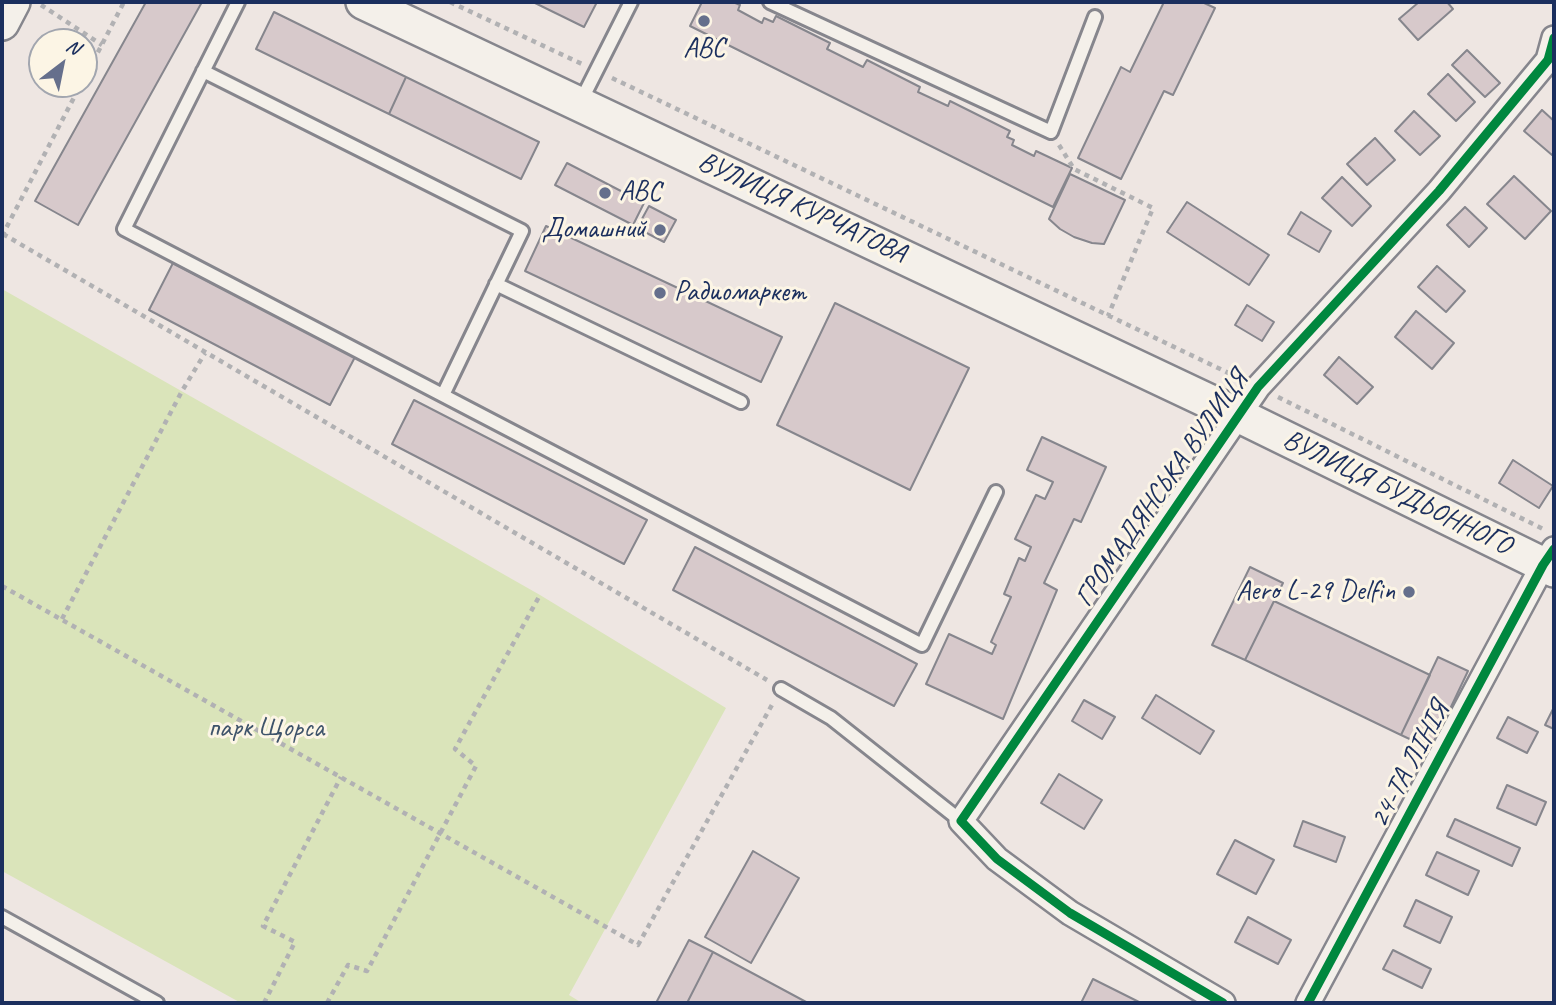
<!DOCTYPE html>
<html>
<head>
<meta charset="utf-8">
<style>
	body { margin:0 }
	#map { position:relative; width:1556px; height:1005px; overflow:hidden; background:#eee6e2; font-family:Caveat,sans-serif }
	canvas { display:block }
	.frame { position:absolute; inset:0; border:4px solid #1b2f5e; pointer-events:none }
	.north { position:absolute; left:28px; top:28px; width:70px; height:70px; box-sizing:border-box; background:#fcf5e5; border:2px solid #a2a6af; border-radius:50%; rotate:32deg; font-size:19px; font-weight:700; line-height:28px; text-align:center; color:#1b2f5e }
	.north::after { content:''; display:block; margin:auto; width:24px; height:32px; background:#656f8c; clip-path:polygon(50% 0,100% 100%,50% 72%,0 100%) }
</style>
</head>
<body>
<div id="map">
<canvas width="1556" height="1005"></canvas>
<div class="frame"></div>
<div class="north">N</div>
</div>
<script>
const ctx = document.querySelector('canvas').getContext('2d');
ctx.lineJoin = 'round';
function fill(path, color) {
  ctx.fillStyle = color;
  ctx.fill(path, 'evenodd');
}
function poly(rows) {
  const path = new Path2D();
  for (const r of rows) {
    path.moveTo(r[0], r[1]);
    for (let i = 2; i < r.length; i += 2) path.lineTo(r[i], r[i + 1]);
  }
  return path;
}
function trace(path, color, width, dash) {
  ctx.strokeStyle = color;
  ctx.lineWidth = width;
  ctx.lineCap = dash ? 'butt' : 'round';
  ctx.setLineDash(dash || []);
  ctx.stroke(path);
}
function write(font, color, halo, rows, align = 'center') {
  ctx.font = font + ' Caveat,sans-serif';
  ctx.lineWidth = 6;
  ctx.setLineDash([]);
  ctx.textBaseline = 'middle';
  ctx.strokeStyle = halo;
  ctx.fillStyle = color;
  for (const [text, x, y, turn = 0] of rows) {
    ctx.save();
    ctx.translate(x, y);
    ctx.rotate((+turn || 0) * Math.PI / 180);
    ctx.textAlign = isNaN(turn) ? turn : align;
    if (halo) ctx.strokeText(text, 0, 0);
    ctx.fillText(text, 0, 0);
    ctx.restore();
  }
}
fill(poly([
	[2,289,540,595,726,708,569,995,582,1003,241,1003,2,871]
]), '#dae4ba');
const building = poly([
	[146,2,202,2,78,225,35,201,146,2],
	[533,2,597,2,584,27,533,2],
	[702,2,733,2,740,5,738,10,762,23,764,18,773,22,776,16,830,43,827,49,863,67,867,60,920,87,918,92,948,106,950,101,1010,131,1007,137,1014,140,1012,145,1034,156,1036,151,1072,168,1053,207,690,26,702,2],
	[1164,2,1202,2,1215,8,1173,95,1164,91,1121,179,1078,158,1121,67,1130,72,1164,2],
	[1419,2,1447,2,1453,9,1418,40,1399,19,1419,2],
	[274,12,406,77,389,114,256,49,274,12],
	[1467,50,1500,83,1485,97,1452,65,1467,50],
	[1448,74,1475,102,1456,121,1428,94,1448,74],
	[406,77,539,142,521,179,389,114,406,77],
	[1542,110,1554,121,1554,152,1552,155,1524,131,1542,110],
	[1414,111,1440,136,1420,155,1395,131,1414,111],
	[1375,138,1395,160,1367,185,1347,164,1375,138],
	[567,163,644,203,633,225,555,185,567,163],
	[1070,174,1125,200,1104,244,1092,243,1074,237,1060,229,1049,219,1070,174],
	[1514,176,1551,211,1525,239,1487,204,1514,176],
	[1342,177,1371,206,1352,226,1322,198,1342,177],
	[1187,202,1269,255,1249,285,1167,232,1187,202],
	[649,206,676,220,664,242,637,228,649,206],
	[1465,207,1487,228,1469,247,1447,225,1465,207],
	[1301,212,1331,231,1319,252,1288,234,1301,212],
	[546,226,782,337,761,382,525,271,546,226],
	[173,263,355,357,330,405,149,310,173,263],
	[1437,266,1465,291,1446,312,1418,287,1437,266],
	[835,303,969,368,910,490,777,425,835,303],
	[1247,305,1274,322,1262,341,1235,325,1247,305],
	[1416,311,1454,343,1432,369,1395,337,1416,311],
	[1339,357,1373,387,1357,404,1324,375,1339,357],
	[414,400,647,520,624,564,392,444,414,400],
	[1042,437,1106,467,1081,522,1074,519,1044,583,1057,590,1003,719,926,684,949,634,992,654,996,645,991,642,1011,597,1004,594,1019,558,1025,561,1031,547,1015,539,1036,495,1045,499,1053,482,1027,470,1042,437],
	[1513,460,1553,486,1539,508,1499,483,1513,460],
	[695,547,917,664,894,706,673,590,695,547],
	[1250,567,1283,583,1245,660,1212,645,1250,567],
	[1274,601,1430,675,1401,735,1245,660,1274,601],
	[1438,657,1468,671,1431,749,1401,735,1438,657],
	[1156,695,1214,731,1200,754,1142,718,1156,695],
	[1084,700,1115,717,1102,739,1072,721,1084,700],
	[1554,707,1554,729,1545,725,1554,707],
	[1508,717,1538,732,1527,753,1497,738,1508,717],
	[1059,774,1102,800,1084,829,1041,803,1059,774],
	[1507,785,1546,802,1536,825,1497,808,1507,785],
	[1455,819,1520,848,1512,866,1447,836,1455,819],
	[1303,821,1345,837,1336,862,1294,846,1303,821],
	[1235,840,1274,860,1256,894,1217,874,1235,840],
	[753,851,799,878,751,963,705,937,753,851],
	[1437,852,1479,871,1468,895,1426,875,1437,852],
	[1416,900,1452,917,1440,943,1404,926,1416,900],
	[1248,917,1291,940,1278,964,1235,942,1248,917],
	[689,940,713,952,687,1003,656,1003,689,940],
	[1393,950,1431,969,1422,988,1383,969,1393,950],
	[713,952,808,1003,687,1003,713,952],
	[1093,979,1141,1003,1081,1003,1093,979]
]);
fill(building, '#d7c9cb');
trace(building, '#86868d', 2);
const lane = poly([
	[238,2,124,229,922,645,996,492],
	[770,2,1051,132,1095,17],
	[203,71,522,231,443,395],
	[580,103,631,2],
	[496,284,741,402],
	[781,689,831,718,961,821],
	[2,917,157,1003]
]);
const street = poly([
	[1223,1003,1070,913,997,859,961,821,1258,387,1439,191,1548,60,1554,38],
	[1308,1003,1543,565,1554,549]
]);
const secondary = poly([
	[363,2,1240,416,1554,570],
	[2,23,13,2]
]);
trace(lane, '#86868d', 18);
trace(street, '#86868d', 28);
trace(secondary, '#86868d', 38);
trace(poly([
	[450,2,582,64],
	[41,5,102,45],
	[612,78,1239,378],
	[84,79,124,2],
	[1059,145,1074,169,1153,208,1108,316],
	[3,234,767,680],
	[2,236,81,84],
	[1278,397,1543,529],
	[2,586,638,945,773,703],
	[62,619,182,391,205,353],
	[264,1003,295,942,263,926,341,777],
	[327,1003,348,965,367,971,476,766,455,749,540,595]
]), '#b1b1b3', 4.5, [5, 5]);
trace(lane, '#f4f0ea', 12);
trace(street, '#f4f0ea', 23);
trace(secondary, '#f4f0ea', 33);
trace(poly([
	[1223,1003,1070,913,997,859,961,821,1258,387,1439,191,1548,60,1554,38],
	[1308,1003,1543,565,1554,549]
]), '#00873e', 9);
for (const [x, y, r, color] of [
	[704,21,7,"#656f8c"],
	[605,193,7,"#656f8c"],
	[660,230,7,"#656f8c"],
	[660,293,7,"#656f8c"],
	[1409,592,7,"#656f8c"]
]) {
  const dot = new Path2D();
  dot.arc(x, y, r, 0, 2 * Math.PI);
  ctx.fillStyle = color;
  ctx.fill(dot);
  trace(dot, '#fcf5e5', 2.5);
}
write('28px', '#1b2f5e', '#fcf5e5', [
	["ABC",704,49,"center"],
	["АВС",619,193],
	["Домашний",646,230,"right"],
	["Радиомаркет",674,293],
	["Aero L-29 Delfin",1395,592,"right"]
], 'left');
write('28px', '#1b2f5e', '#fcf5e5', [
	["ВУЛИЦЯ КУРЧАТОВА",802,208,25],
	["ГРОМАДЯНСЬКА ВУЛИЦЯ",1162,489,-55],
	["ВУЛИЦЯ БУДЬОННОГО",1397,493,26],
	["24-ТА ЛІНІЯ",1410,765,-62]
]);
write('28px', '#3e536a', '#fcf5e5', [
	["парк Щорса",266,729]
]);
</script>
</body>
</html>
